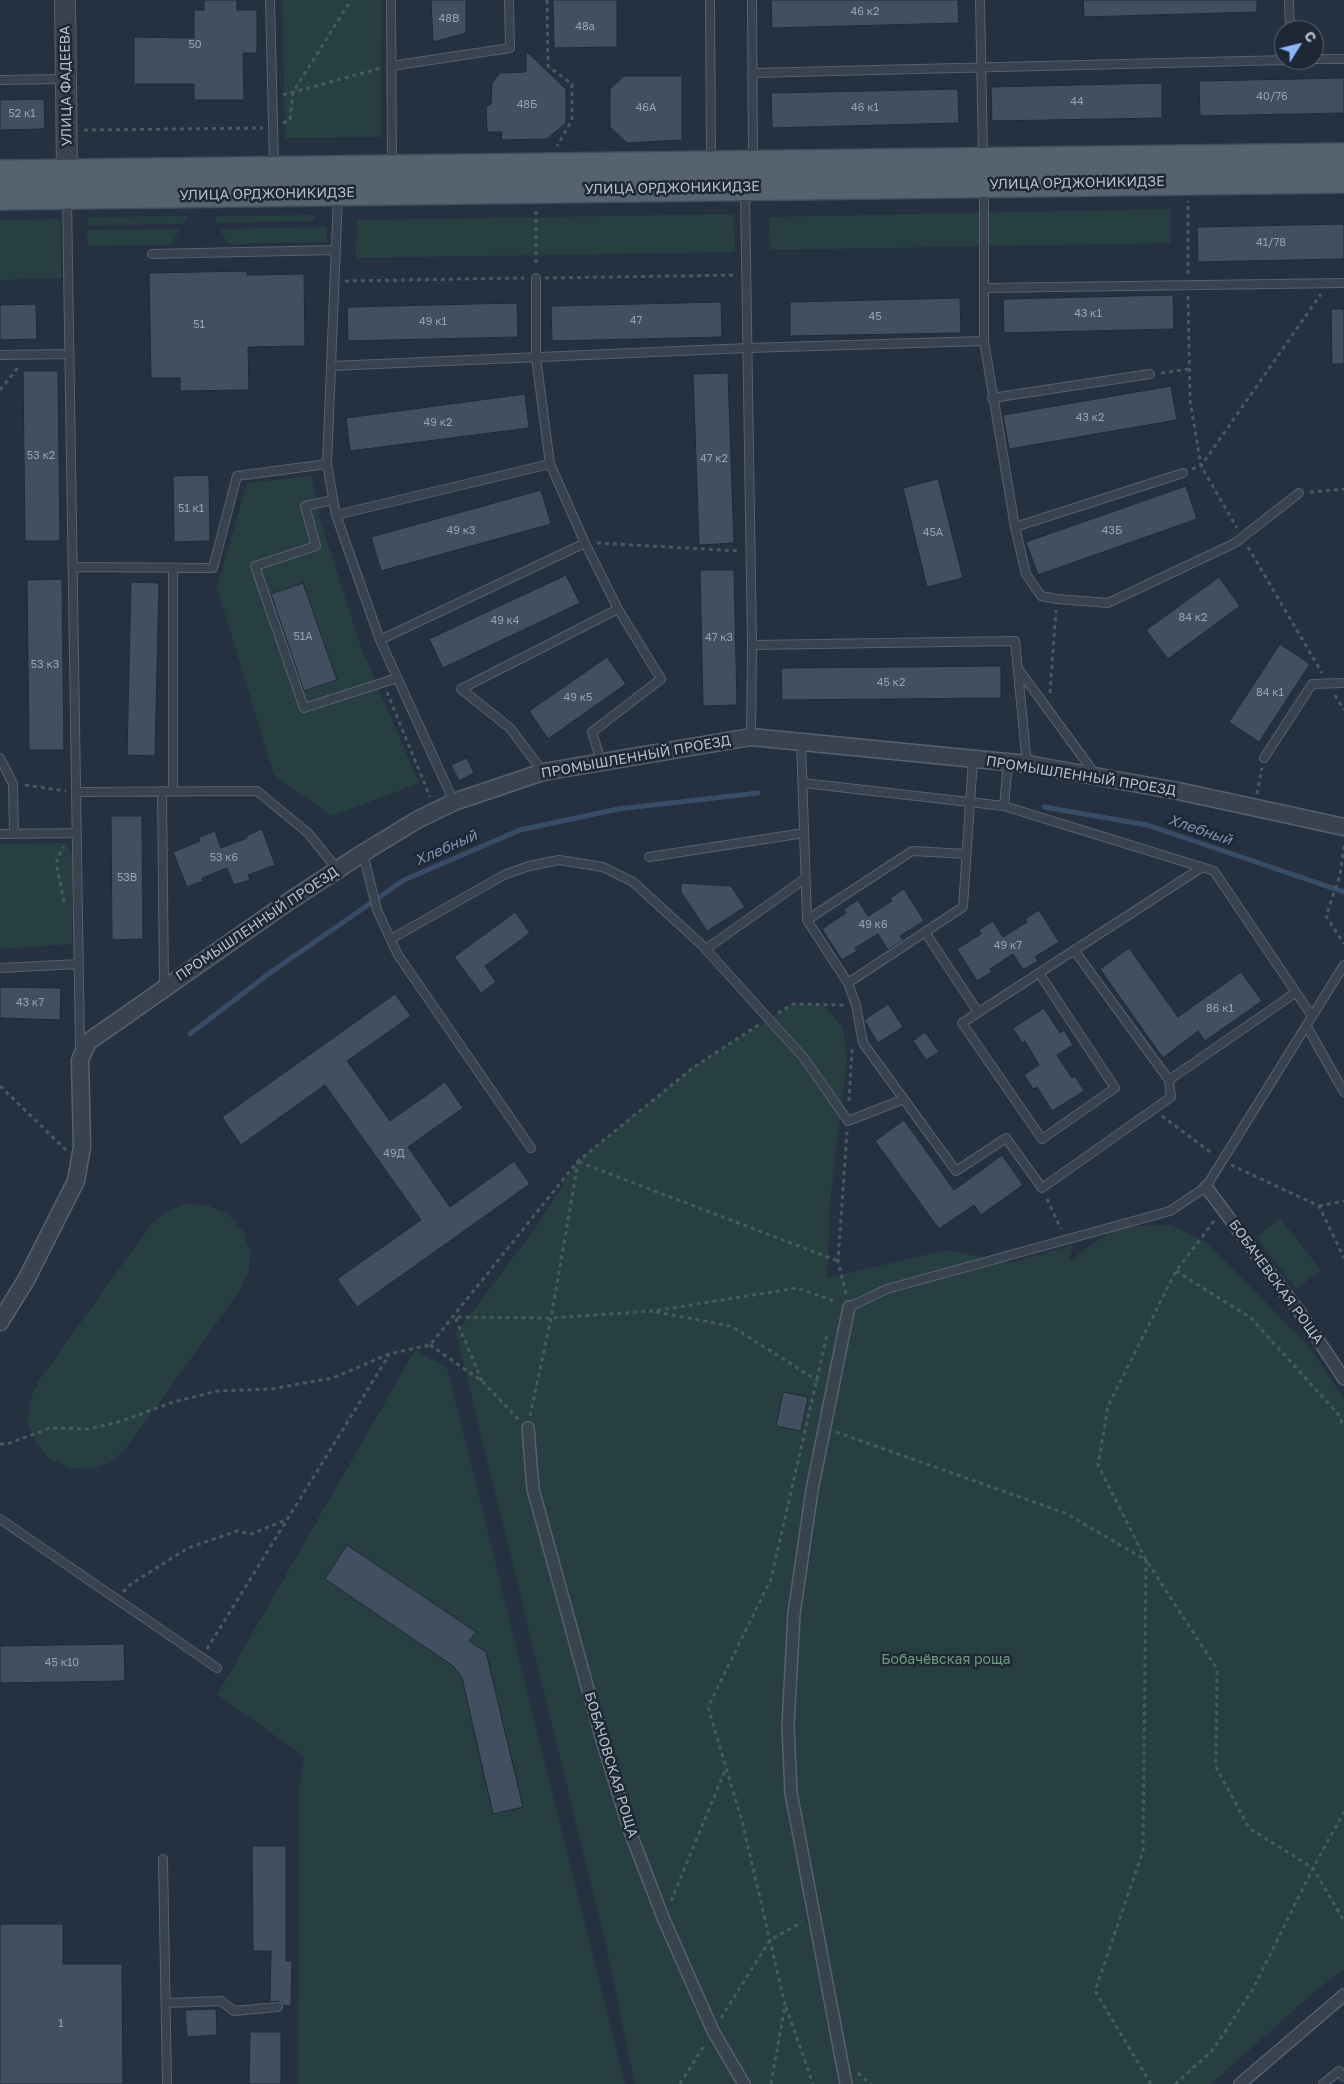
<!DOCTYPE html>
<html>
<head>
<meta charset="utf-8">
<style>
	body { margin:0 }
	#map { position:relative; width:1344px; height:2084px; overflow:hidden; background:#253140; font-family:"Golos Text",sans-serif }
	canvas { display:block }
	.north { position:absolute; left:1274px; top:20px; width:50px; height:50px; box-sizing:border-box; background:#1e2835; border:1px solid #5a6471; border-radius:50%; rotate:54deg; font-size:14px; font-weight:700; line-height:20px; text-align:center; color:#b5becb }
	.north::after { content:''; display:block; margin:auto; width:18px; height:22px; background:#8bb7fa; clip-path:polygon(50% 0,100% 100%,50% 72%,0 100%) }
</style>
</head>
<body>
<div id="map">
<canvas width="1344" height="2084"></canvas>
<div class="north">С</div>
</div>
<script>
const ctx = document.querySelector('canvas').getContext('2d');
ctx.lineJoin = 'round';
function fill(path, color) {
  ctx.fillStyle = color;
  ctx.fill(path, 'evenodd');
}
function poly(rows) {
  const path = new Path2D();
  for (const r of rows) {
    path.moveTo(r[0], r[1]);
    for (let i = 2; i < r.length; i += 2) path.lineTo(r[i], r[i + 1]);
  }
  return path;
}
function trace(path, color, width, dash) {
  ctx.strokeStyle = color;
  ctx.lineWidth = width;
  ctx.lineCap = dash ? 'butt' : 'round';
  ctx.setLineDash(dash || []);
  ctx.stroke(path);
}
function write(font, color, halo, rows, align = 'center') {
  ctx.font = font + ' "Golos Text",sans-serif';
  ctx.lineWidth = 5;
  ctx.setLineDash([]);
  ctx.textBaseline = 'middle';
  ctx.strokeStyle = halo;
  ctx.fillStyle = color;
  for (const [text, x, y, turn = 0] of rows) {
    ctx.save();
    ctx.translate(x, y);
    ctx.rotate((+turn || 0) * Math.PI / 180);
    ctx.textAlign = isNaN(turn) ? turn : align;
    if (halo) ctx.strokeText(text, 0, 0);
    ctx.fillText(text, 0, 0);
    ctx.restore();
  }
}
fill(poly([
	[282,0,382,0,381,137,285,138],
	[1170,209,1170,243,770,250,769,217],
	[734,214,735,252,356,258,357,220],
	[314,215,314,221,218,223,214,216],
	[188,216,183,224,88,225,88,217],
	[61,219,61,278,0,280,0,220],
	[327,227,327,242,228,244,220,229],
	[180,229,171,245,88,246,87,230],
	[312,476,319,516,361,647,419,783,332,816,274,775,217,588,247,483],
	[64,843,71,851,72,861,72,944,0,949,0,844],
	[793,1004,824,1006,843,1027,847,1058,830,1203,827,1278,946,1250,1010,1263,1073,1245,1069,1261,1117,1227,1171,1225,1210,1245,1310,1348,1344,1399,1344,1969,1313,1993,1211,2084,635,2084,606,1945,456,1333,536,1227,578,1161,694,1067],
	[186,1204,207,1205,228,1214,243,1231,250,1251,249,1271,239,1292,127,1447,112,1462,91,1469,69,1468,50,1459,36,1443,28,1423,30,1401,38,1382,150,1226,167,1211],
	[1280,1218,1321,1270,1296,1289,1256,1237],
	[415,1350,447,1368,625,2084,298,2084,299,1790,304,1756,217,1695]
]), '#273f41');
trace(poly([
	[1044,807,1147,825,1344,892],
	[190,1034,267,975,404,880,520,830,618,809,758,793]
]), '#384c68', 5);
const building = poly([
	[204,0,237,0,237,10,257,10,257,53,243,53,244,100,194,100,194,84,134,84,134,37,194,38,194,10,204,10,204,0],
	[431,0,466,0,466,33,433,42,431,0],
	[553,0,617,0,617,47,554,48,553,0],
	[771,0,958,0,959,23,772,28,771,0],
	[1083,0,1257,0,1257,12,1084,17,1083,0],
	[526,51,566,89,566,123,547,139,501,140,502,132,487,132,486,107,491,104,492,83,500,73,526,72,526,51],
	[624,76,682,76,682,140,627,143,610,127,610,89,624,76],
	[1344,78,1344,113,1200,116,1199,81,1344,78],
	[1162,83,1162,118,992,121,991,87,1162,83],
	[958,89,959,123,772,128,771,93,958,89],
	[44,99,45,129,0,130,0,100,44,99],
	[1344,224,1344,259,1198,262,1197,227,1344,224],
	[247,271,247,275,304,274,305,346,248,347,249,390,180,391,180,378,151,378,149,273,247,271],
	[1173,295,1174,329,1004,333,1003,299,1173,295],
	[960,298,961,333,790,336,790,302,960,298],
	[721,302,722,337,552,341,551,306,721,302],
	[517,303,518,337,348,341,347,307,517,303],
	[36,304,37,339,0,340,0,305,36,304],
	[1331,309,1344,309,1344,364,1332,364,1331,309],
	[23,371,58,371,60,541,25,541,23,371],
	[728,373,734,543,699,545,693,374,728,373],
	[1171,386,1177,420,1009,449,1003,415,1171,386],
	[525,394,529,428,350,451,346,418,525,394],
	[209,475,210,541,174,542,173,476,209,475],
	[938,479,963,578,927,587,903,488,938,479],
	[1186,486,1197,519,1038,575,1026,542,1186,486],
	[541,490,551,524,381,571,371,537,541,490],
	[700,570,734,570,737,705,703,706,700,570],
	[566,575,580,603,443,668,429,639,566,575],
	[1219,577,1240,606,1168,659,1146,630,1219,577],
	[62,579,64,750,29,750,27,580,62,579],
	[131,582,159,583,155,756,127,755,131,582],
	[303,583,337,680,304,691,271,594,303,583],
	[1280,644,1310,664,1259,742,1229,722,1280,644],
	[607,657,626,684,548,739,529,711,607,657],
	[1001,666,1001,698,782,700,781,668,1001,666],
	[467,758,474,773,459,781,451,765,467,758],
	[111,816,142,816,143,939,112,940,111,816],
	[262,829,275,865,248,875,250,880,234,885,227,868,202,878,203,881,187,887,173,852,200,841,199,837,215,831,221,848,247,838,246,836,262,829],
	[681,883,731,886,745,907,707,931,681,892,681,883],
	[904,889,924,921,900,936,903,940,888,950,878,934,855,948,857,951,842,960,822,929,846,913,844,909,858,900,868,916,892,901,890,898,904,889],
	[1039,910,1059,942,1035,957,1038,961,1023,970,1013,954,990,969,992,972,977,981,957,949,981,934,979,930,993,921,1003,937,1027,922,1025,919,1039,910],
	[515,912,530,933,485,966,496,982,481,993,454,957,515,912],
	[1129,948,1178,1017,1241,972,1262,1001,1205,1041,1198,1031,1163,1058,1100,969,1129,948],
	[0,987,61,988,60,1020,0,1018,0,987],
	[395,994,411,1016,347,1061,390,1121,445,1082,463,1108,408,1147,450,1207,514,1161,530,1184,357,1307,337,1279,421,1220,325,1085,241,1145,222,1117,395,994],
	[888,1004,903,1027,878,1043,864,1020,888,1004],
	[1044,1008,1060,1033,1064,1030,1073,1045,1057,1055,1072,1078,1075,1076,1084,1091,1052,1111,1037,1087,1033,1089,1024,1075,1039,1065,1025,1041,1022,1043,1013,1028,1044,1008],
	[925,1032,939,1052,926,1060,913,1041,925,1032],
	[904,1120,954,1190,1002,1155,1023,1185,981,1215,974,1205,939,1229,875,1141,904,1120],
	[783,1392,808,1397,801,1431,776,1426,783,1392],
	[347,1545,476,1632,469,1641,486,1652,523,1807,493,1814,462,1678,453,1666,325,1579,347,1545],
	[124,1644,125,1681,0,1683,0,1646,124,1644],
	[252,1846,286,1846,286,1961,292,1961,291,2006,283,2005,278,2001,270,2002,271,1951,253,1951,252,1846],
	[0,1924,63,1924,63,1964,122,1964,123,2084,0,2084,0,1924],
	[216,2009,217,2035,187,2037,185,2010,216,2009],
	[250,2032,281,2032,281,2084,249,2084,250,2032]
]);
fill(building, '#414f60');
trace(building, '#202a37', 1);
const service = poly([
	[270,0,274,165],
	[391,0,392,164],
	[710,0,711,160],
	[752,0,753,160],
	[980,0,983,156],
	[1289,0,1290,30],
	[1314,59,1344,59],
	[391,66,510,48,509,0],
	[752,73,1287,60],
	[0,80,64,79],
	[984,189,984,341,1015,527,1026,574,1041,596,1057,599,1108,603,1235,543,1299,493],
	[745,192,752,645,751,737],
	[338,197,327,464,336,515,380,640,454,802],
	[67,198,80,1049],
	[152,254,336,250],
	[536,278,536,357,550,464,585,543,618,609,661,679,592,732,601,761],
	[985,288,1344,283],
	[0,355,70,354],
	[331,366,748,348,984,341],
	[992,398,1150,374],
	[333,500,305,506,316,546,255,566,304,708,397,678],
	[336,515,550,464],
	[1015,527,1183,473],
	[73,567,213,568,237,476,327,464],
	[173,568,173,791],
	[380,640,585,543],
	[752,645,1015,641,1027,764],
	[1019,670,1095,774],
	[801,742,807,920,848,983,963,907,973,759],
	[0,758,13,784,14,834],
	[1264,758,1312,684,1344,683],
	[543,772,510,728,461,689,618,609],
	[803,783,1004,806,1214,871,1312,1016],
	[162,791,164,987],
	[76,792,257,791,308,833,337,869],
	[1004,806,1008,762],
	[0,834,77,833],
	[363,853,377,910,398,955,531,1148],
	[649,857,804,833],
	[807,920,912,851,966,854],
	[925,932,978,1012],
	[391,939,504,875,529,866,559,860,603,867,633,882,701,944,804,1058,848,1121,904,1099],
	[706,949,806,878],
	[0,968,79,964],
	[1039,973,1115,1088,1042,1139,962,1023,1039,973],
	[1039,973,1201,868],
	[848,983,856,1005,863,1043,956,1171,1006,1138,1042,1188,1171,1097,1169,1080,1074,950],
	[1306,1025,1344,1092],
	[1169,1080,1295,993],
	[849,1307,887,1289,1170,1211,1206,1187,1344,965],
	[0,1519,217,1668],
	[163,1859,167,2084],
	[166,2003,221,2001,234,2011,278,2007],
	[1323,2084,1339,2071,1344,2077]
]);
const pedestrian = poly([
	[1206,1187,1301,1314,1344,1379],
	[528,1428,533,1489,600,1733,629,1829,664,1920,713,2031,744,2084],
	[846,2084,791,1793,788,1726,794,1614,812,1490,849,1307],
	[1240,2084,1344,1995]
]);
const minor = poly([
	[0,1322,26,1280,76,1181,82,1147,80,1060,88,1042,285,904,363,853,417,820,454,802,543,772,751,737,1027,764,1178,791,1344,827]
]);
const tertiary = poly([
	[65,0,67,172]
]);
const primary = poly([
	[0,173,1344,156],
	[0,197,1344,180]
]);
trace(service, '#57616e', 10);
trace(pedestrian, '#57616e', 14);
trace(minor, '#57616e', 19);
trace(tertiary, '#57616e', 22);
trace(primary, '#424c59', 28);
trace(poly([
	[547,0,548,66,572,84,572,120,557,146],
	[283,95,381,68],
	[283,123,290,120,293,92,351,0],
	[84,130,263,128],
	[536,211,536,267],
	[1188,274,1188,201],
	[545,278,737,275],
	[345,281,524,278],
	[1188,296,1190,400,1201,466,1237,528],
	[1161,373,1189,369],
	[0,390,20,365],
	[1192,469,1201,466,1321,294],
	[1310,492,1344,489],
	[597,543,740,551],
	[1248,547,1322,673],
	[387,692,430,797],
	[1050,693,1056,610],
	[1335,695,1344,710],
	[25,785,66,791],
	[1257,794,1262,768],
	[1344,846,1340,875,1326,916,1344,944],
	[64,902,57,867,57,858,64,847],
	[778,1013,793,1004,844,1005],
	[0,1086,66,1150],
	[849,1101,852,1049],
	[1162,1116,1213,1154],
	[579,1162,838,1261],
	[1231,1165,1319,1206,1344,1258],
	[1047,1199,1061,1229],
	[1319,1206,1344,1201],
	[1214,1221,1176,1271,1108,1406,1098,1465,1146,1560,1217,1669,1216,1767,1249,1828,1313,1868,1344,1921],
	[1176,1271,1251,1318,1338,1414,1344,1427],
	[846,1294,838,1261,847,1132],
	[656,1312,731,1326,818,1381],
	[430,1345,482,1381,519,1420],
	[482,1381,455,1317,551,1318,653,1311,797,1288,837,1302],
	[530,1416,551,1318,578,1162],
	[836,1432,1065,1513,1146,1560,1143,1851,1095,1991,1151,2084],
	[0,1444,7,1444,50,1428,89,1429,122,1421,170,1403,217,1391,271,1389,333,1378,389,1354,430,1345,578,1161,694,1067,760,1024],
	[123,1592,131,1584,188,1548,237,1531,251,1534,288,1519],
	[207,1649,389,1355],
	[671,1901,726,1768],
	[786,2007,813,2084],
	[721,2018,770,1940,802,1922],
	[858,2073,871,2084],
	[680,2084,705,2044],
	[771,2084,785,2005,742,1821,708,1707,771,1579,827,1335],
	[1175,2084,1212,2051,1253,1989,1313,1868,1344,1812]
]), '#455b5e', 3, [4, 4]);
trace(service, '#394350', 8);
trace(pedestrian, '#394350', 11);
trace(minor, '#394350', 16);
trace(tertiary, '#394350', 20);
trace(primary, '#576270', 25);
write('11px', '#98a2b0', null, [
	["46 к2",865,12],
	["48В",449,19],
	["48а",585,27],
	["50",195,45],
	["40/76",1272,97],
	["44",1077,102],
	["48Б",527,105],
	["46А",646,108],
	["46 к1",865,108],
	["52 к1",22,114],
	["41/78",1271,243],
	["43 к1",1088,314],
	["45",875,317],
	["47",636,321],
	["49 к1",433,322],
	["51",199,325],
	["43 к2",1090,418],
	["49 к2",438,423],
	["53 к2",41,456],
	["47 к2",714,459],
	["51 к1",191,509],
	["49 к3",461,531],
	["43Б",1112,531],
	["45А",933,533],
	["84 к2",1193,618],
	["49 к4",505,621],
	["51А",303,637],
	["47 к3",719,638],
	["53 к3",45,665],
	["45 к2",891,683],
	["84 к1",1270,693],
	["49 к5",578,698],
	["53 к6",224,858],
	["53В",127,878],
	["49 к6",873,925],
	["49 к7",1008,946],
	["43 к7",30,1003],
	["86 к1",1220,1009],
	["49Д",394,1154],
	["45 к10",62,1663],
	["1",61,2024]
]);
write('14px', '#b5becb', '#1e2835', [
	["УЛИЦА ФАДЕЕВА",66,86,-91],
	["УЛИЦА ОРДЖОНИКИДЗЕ",1077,183,-1],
	["УЛИЦА ОРДЖОНИКИДЗЕ",672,188,-1],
	["УЛИЦА ОРДЖОНИКИДЗЕ",267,194,-1],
	["ПРОМЫШЛЕННЫЙ ПРОЕЗД",636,757,-10],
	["ПРОМЫШЛЕННЫЙ ПРОЕЗД",1081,776,9],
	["ПРОМЫШЛЕННЫЙ ПРОЕЗД",257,924,-34],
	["БОБАЧЕВСКАЯ РОЩА",1276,1282,54],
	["БОБАЧОВСКАЯ РОЩА",611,1765,73]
]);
write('14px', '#6c9c77', '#1e2835', [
	["Бобачёвская роща",946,1660]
]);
write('italic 15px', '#7c94b2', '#1e2835', [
	["Хлебный",1200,830,19],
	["Хлебный",446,848,-24]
]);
</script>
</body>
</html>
